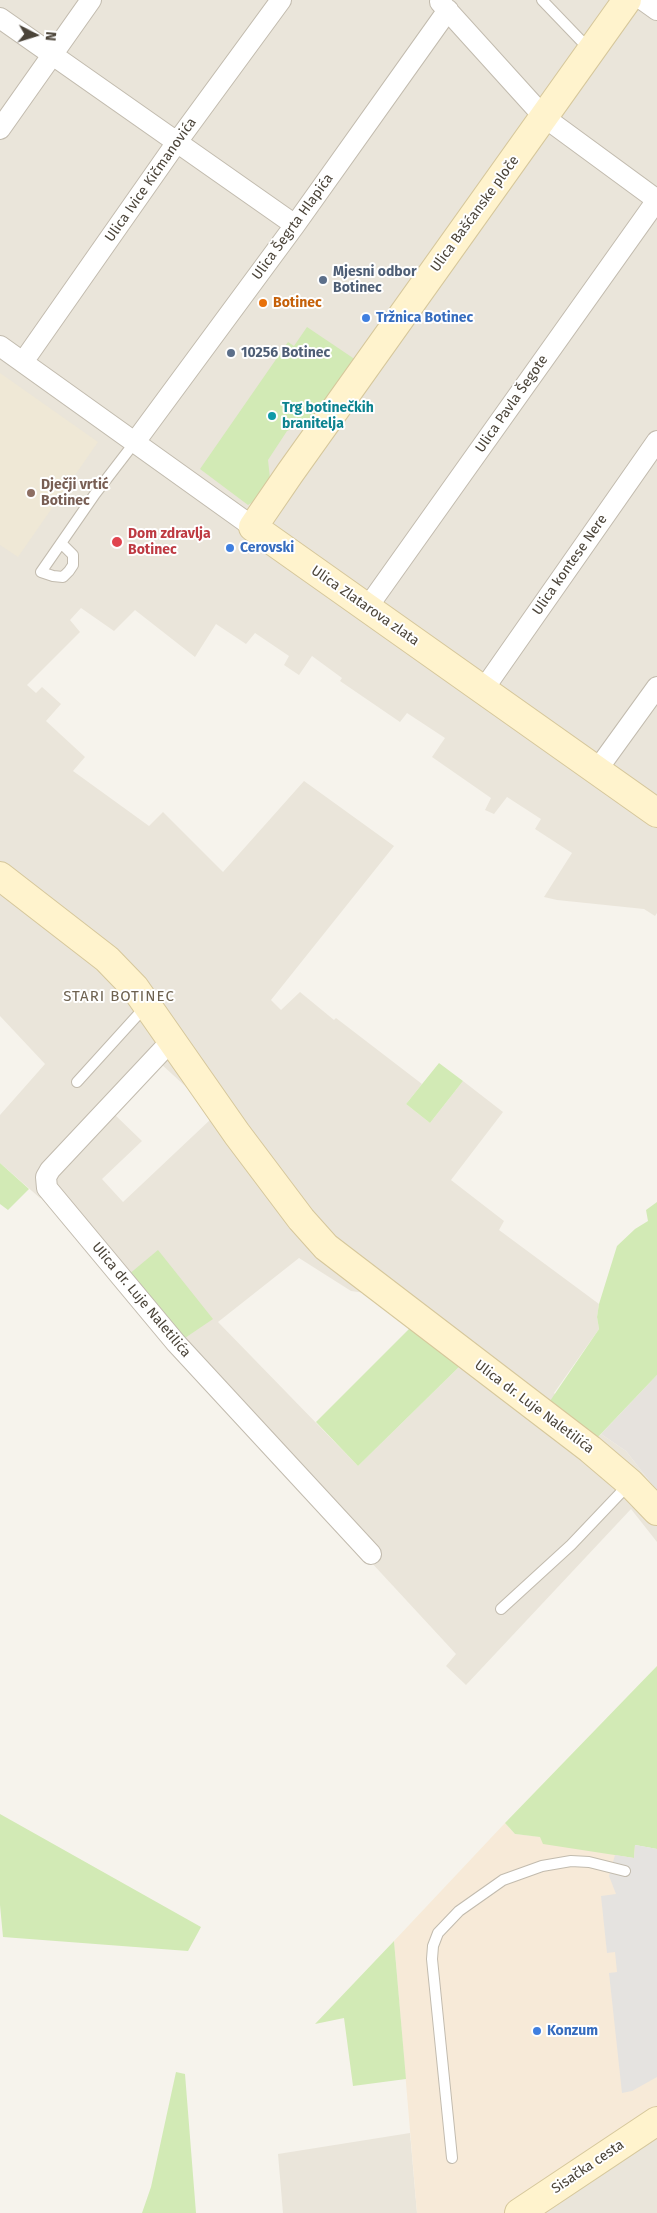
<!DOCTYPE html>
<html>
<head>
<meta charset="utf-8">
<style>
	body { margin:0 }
	#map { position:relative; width:657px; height:2213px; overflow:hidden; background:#f6f3ec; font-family:"Fira Sans",sans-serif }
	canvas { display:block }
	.north { position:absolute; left:10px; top:10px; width:50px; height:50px; -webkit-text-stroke:4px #fff; paint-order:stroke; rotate:95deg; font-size:14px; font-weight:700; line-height:20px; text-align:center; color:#4b4439 }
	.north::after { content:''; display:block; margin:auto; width:18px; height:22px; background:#4b4439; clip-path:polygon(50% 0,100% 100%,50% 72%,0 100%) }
</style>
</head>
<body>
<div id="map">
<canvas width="657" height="2213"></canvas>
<div class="north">N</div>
</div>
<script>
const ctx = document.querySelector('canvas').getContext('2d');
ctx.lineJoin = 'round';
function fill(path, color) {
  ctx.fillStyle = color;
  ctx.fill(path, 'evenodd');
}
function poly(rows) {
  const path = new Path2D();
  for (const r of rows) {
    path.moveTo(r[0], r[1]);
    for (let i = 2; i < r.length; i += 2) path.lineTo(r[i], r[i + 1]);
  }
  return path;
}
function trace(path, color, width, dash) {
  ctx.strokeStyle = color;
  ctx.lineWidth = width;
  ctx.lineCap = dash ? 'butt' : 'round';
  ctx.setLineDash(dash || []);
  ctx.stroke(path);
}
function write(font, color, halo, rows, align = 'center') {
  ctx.font = font + ' "Fira Sans",sans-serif';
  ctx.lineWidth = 4;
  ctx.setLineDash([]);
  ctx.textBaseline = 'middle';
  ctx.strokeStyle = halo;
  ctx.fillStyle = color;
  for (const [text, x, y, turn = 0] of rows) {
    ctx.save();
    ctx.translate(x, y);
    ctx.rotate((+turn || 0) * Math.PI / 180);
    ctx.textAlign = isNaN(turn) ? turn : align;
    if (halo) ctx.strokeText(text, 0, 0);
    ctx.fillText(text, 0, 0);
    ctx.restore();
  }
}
fill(poly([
	[0,0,657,0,657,913,655,916,644,909,557,900,544,897,572,853,535,829,541,819,507,797,494,814,485,810,491,798,432,757,445,738,407,713,400,722,340,681,342,678,312,656,299,675,284,665,289,656,255,633,246,644,216,624,195,657,135,610,114,631,81,608,70,620,80,632,27,685,36,693,42,687,61,704,46,721,85,757,73,771,149,826,163,812,223,872,304,781,394,846,271,1000,281,1010,300,992,334,1020,336,1018,422,1084,406,1104,430,1123,463,1081,503,1112,451,1180,504,1221,499,1230,599,1304,597,1317,599,1329,554,1393,597,1438,601,1434,626,1451,657,1491,657,1542,631,1509,466,1685,446,1666,456,1654,172,1347,48,1199,40,1198,0,1163,0,1115,45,1064,0,1016],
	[160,1063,197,1097,211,1119,123,1202,102,1179,142,1141,113,1113],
	[299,1258,351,1291,365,1293,462,1364,358,1466,218,1322],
	[410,2133,417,2213,283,2213,278,2154],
	[657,2138,657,2213,546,2213]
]), '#eae5da');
fill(poly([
	[505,1823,515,1834,657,1849,657,2121,519,2213,417,2213,394,1941]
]), '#f7ead8');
fill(poly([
	[657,1375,657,1491,626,1451,601,1434]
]), '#e6e2dd');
fill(poly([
	[0,373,98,442,18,557,0,545]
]), '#efe8d6');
fill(poly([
	[307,327,356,360,315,419,287,431,268,460,270,478,256,500,248,505,200,469,288,342,294,346],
	[439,1063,463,1081,430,1123,406,1104],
	[0,1163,29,1189,8,1210,0,1204],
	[657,1202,657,1375,597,1438,550,1401,599,1329,597,1317,599,1304,617,1246,635,1229,648,1221,646,1210],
	[158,1250,213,1319,182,1340,128,1275],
	[411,1327,462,1364,358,1466,316,1422],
	[657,1666,657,1849,635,1845,634,1858,543,1844,540,1837,515,1834,505,1823],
	[0,1814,201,1927,188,1951,3,1937,0,1905],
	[394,1941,406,2079,353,2086,344,2018,315,2024],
	[176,2072,185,2074,196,2213,142,2213,151,2187]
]), '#d2eab5');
fill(poly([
	[635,1845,657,1849,657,2077,632,2091,622,2093,609,1973,617,1972,615,1952,607,1953,601,1896,616,1894,609,1876,615,1855,634,1858]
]), '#e5e3e0');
const lane = poly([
	[542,0,591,51],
	[61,543,73,555,73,565,69,571,63,577,53,576,41,572,95,494,135,442],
	[77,1082,145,1007],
	[501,1609,571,1545,629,1484],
	[452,2158,432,1959,433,1946,438,1933,459,1911,503,1880,542,1866,571,1861,589,1862,625,1871]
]);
const street = poly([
	[643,0,657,10],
	[440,2,544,117,657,200],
	[0,18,295,225],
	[0,129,91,0],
	[0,346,253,527],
	[23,362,177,142,281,0],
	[135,442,295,225,448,10],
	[367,608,657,200],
	[483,690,657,441],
	[597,770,657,687],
	[172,1040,50,1170,46,1177,47,1188,176,1343,371,1554]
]);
const secondary = poly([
	[627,0,290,473,253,527,657,813],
	[0,876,107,959,135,988,237,1134,301,1219,326,1247,590,1449,630,1483,657,1511],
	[519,2213,657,2121]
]);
trace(lane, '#c2bbae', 12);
trace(street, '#c2bbae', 22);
trace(secondary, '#d6c79b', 30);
trace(lane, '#fff', 10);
trace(street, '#fff', 20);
trace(secondary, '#fff3cd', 28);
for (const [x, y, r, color] of [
	[323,280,5,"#5c6f8a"],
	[263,303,5,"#e8710a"],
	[366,318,5,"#3f7fe0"],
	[231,353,5,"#5c6f8a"],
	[272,416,5,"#0f9aa8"],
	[31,493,5,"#8d6e63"],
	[117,542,6,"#e0444e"],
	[230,548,5,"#3f7fe0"],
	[537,2031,5,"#3f7fe0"]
]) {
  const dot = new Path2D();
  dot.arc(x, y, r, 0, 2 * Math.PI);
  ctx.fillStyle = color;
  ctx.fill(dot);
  trace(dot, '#fff', 2);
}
write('14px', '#4b4439', '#fff', [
	["Ulica Ivice Kičmanovića",151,180,-55],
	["Ulica Bašćanske ploče",475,214,-54],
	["Ulica Šegrta Hlapića",293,227,-54],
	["Ulica Pavla Šegote",512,404,-55],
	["Ulica kontese Nere",570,565,-55],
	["Ulica Zlatarova zlata",365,606,35],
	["Ulica dr. Luje Naletilića",141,1300,50],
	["Ulica dr. Luje Naletilića",534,1407,37],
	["Sisačka cesta",588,2167,-34]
]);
write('bold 14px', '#4e5e75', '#fff', [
	["Mjesni odbor",333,272],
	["Botinec",333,288],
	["10256 Botinec",241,353]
], 'left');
write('bold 14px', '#c56008', '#fff', [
	["Botinec",273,303]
], 'left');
write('bold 14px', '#366cbe', '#fff', [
	["Tržnica Botinec",376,318],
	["Cerovski",240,548],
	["Konzum",547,2031]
], 'left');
write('bold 14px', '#0d838f', '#fff', [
	["Trg botinečkih",282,408],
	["branitelja",282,424]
], 'left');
write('bold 14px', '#785e54', '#fff', [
	["Dječji vrtić",41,485],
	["Botinec",41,501]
], 'left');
write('bold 14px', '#be3a42', '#fff', [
	["Dom zdravlja",128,534],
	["Botinec",128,550]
], 'left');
ctx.letterSpacing = '1px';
write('15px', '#6e6250', '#fff', [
	["STARI BOTINEC",119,997]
]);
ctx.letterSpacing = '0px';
</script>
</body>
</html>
